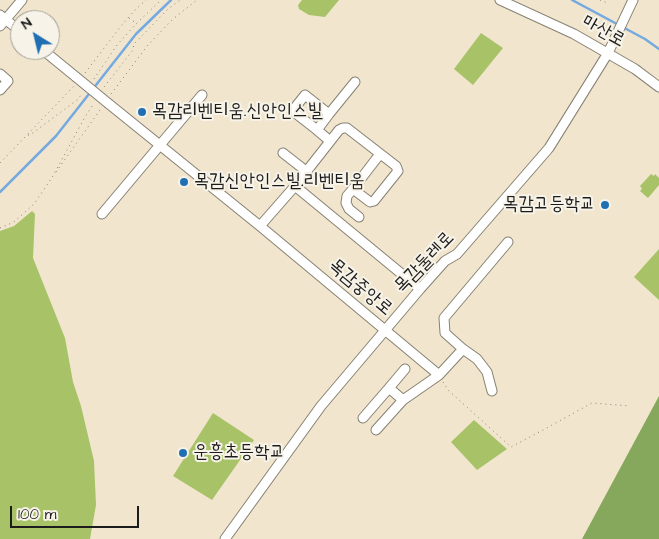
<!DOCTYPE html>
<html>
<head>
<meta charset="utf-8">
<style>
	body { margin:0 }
	#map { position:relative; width:659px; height:539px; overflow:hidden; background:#f1e6cd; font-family:"Architects Daughter",sans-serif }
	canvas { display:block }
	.north { position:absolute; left:10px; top:10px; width:50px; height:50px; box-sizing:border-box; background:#f7f3e8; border:1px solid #9f9d96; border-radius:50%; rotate:324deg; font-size:14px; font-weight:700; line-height:20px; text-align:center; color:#1c1c1c }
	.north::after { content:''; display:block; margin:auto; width:18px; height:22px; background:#1f6fb2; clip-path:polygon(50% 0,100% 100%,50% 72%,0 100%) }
	.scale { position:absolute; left:10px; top:506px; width:129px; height:22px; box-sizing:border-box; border:2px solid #1c1c1c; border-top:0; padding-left:6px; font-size:15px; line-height:18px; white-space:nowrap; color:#1c1c1c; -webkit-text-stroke:4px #f7f3e8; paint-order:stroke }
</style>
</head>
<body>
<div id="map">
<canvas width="659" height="539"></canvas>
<div class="north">N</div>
<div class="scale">100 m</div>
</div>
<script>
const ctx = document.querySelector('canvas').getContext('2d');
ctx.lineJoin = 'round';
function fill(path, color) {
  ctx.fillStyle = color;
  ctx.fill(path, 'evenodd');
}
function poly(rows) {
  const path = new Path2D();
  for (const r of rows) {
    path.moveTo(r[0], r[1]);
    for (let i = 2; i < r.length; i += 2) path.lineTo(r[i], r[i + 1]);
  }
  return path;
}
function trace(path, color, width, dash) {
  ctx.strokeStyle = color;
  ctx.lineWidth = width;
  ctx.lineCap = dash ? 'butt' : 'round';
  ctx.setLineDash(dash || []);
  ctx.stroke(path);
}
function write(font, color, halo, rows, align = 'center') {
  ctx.font = font + ' "Architects Daughter","Poor Story",sans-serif';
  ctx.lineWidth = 4;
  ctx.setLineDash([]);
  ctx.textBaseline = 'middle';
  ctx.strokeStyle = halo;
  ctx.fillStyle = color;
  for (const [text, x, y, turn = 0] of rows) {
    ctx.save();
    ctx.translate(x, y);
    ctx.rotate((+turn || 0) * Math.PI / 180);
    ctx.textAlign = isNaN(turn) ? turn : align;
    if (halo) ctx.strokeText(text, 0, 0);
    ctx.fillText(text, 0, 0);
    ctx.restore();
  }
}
fill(poly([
	[302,0,339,0,325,17,309,15,299,9,298,5],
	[481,33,503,48,473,85,454,69],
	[651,174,654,176,655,174,659,178,659,185,648,198,640,191,642,189,640,186],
	[32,211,35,214,33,258,65,338,73,382,81,406,94,461,96,505,90,539,0,539,0,231,14,226],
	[659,249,659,300,634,277],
	[213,413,254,440,212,500,173,476],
	[474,420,507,449,477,470,451,442]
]), '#a8c268');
fill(poly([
	[659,396,659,539,582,539]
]), '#86a85c');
trace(poly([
	[572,0,645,39,659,49],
	[0,192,56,136,136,34,171,0]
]), '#74a9e1', 2.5);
const minor = poly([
	[500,0,574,34,635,69,659,87],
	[0,15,20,31],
	[0,26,22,0],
	[43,50,76,77],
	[0,74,8,81,0,90],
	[109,104,260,226,439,375],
	[329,114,355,82],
	[317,130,329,114,305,95,293,110,294,112,317,130,330,141],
	[283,153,306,171],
	[295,186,339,130,343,128,347,128,396,166,398,171,374,201,370,202,353,189,380,154],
	[353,189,347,196,346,203,349,209,359,217],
	[102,214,202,95],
	[260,226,295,186,420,289],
	[463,349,477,359,487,372,492,391],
	[403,400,389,388,405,369],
	[363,418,389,388],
	[376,430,403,400,439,375,463,349,445,333,444,318,508,242],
	[225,539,321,406,420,289,445,261,457,254,549,148,608,53,633,0]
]);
trace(minor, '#868174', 11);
trace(poly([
	[600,0,607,3],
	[129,18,136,23],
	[85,73,121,26,134,11,146,0],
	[94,79,117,45,136,24,161,0],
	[104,87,133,50,134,44,167,10,180,0],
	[111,94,148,45,173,19,197,0],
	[28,135,30,135,77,100,82,94],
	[0,163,74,86],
	[56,172,100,110],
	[0,228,14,222,34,204,53,176,85,117,94,103],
	[443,382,448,390,511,447,543,430,592,403,630,406]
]), '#868174', 1, [1, 4]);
trace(minor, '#fff', 9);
const minorBridge = poly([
	[76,77,109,104]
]);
trace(minorBridge, '#868174', 11, []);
trace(minorBridge, '#fff', 9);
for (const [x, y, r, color] of [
	[142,112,5,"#1f6fb2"],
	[184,182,5,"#1f6fb2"],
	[605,205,5,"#1f6fb2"],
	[183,453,5,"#1f6fb2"]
]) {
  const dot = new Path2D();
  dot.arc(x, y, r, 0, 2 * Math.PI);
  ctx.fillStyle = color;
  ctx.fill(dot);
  trace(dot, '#f7f3e8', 2);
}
write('19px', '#1c1c1c', '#f7f3e8', [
	["마산로",603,32,29],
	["목감둘레로",425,263,-46],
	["목감중앙로",360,288,40]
]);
write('19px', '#1c1c1c', '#f7f3e8', [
	["목감리벤티움.신안인스빌",152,112],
	["목감신안인스빌.리벤티움",194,182],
	["목감고등학교",595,205,"right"],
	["운흥초등학교",193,453]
], 'left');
</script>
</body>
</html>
